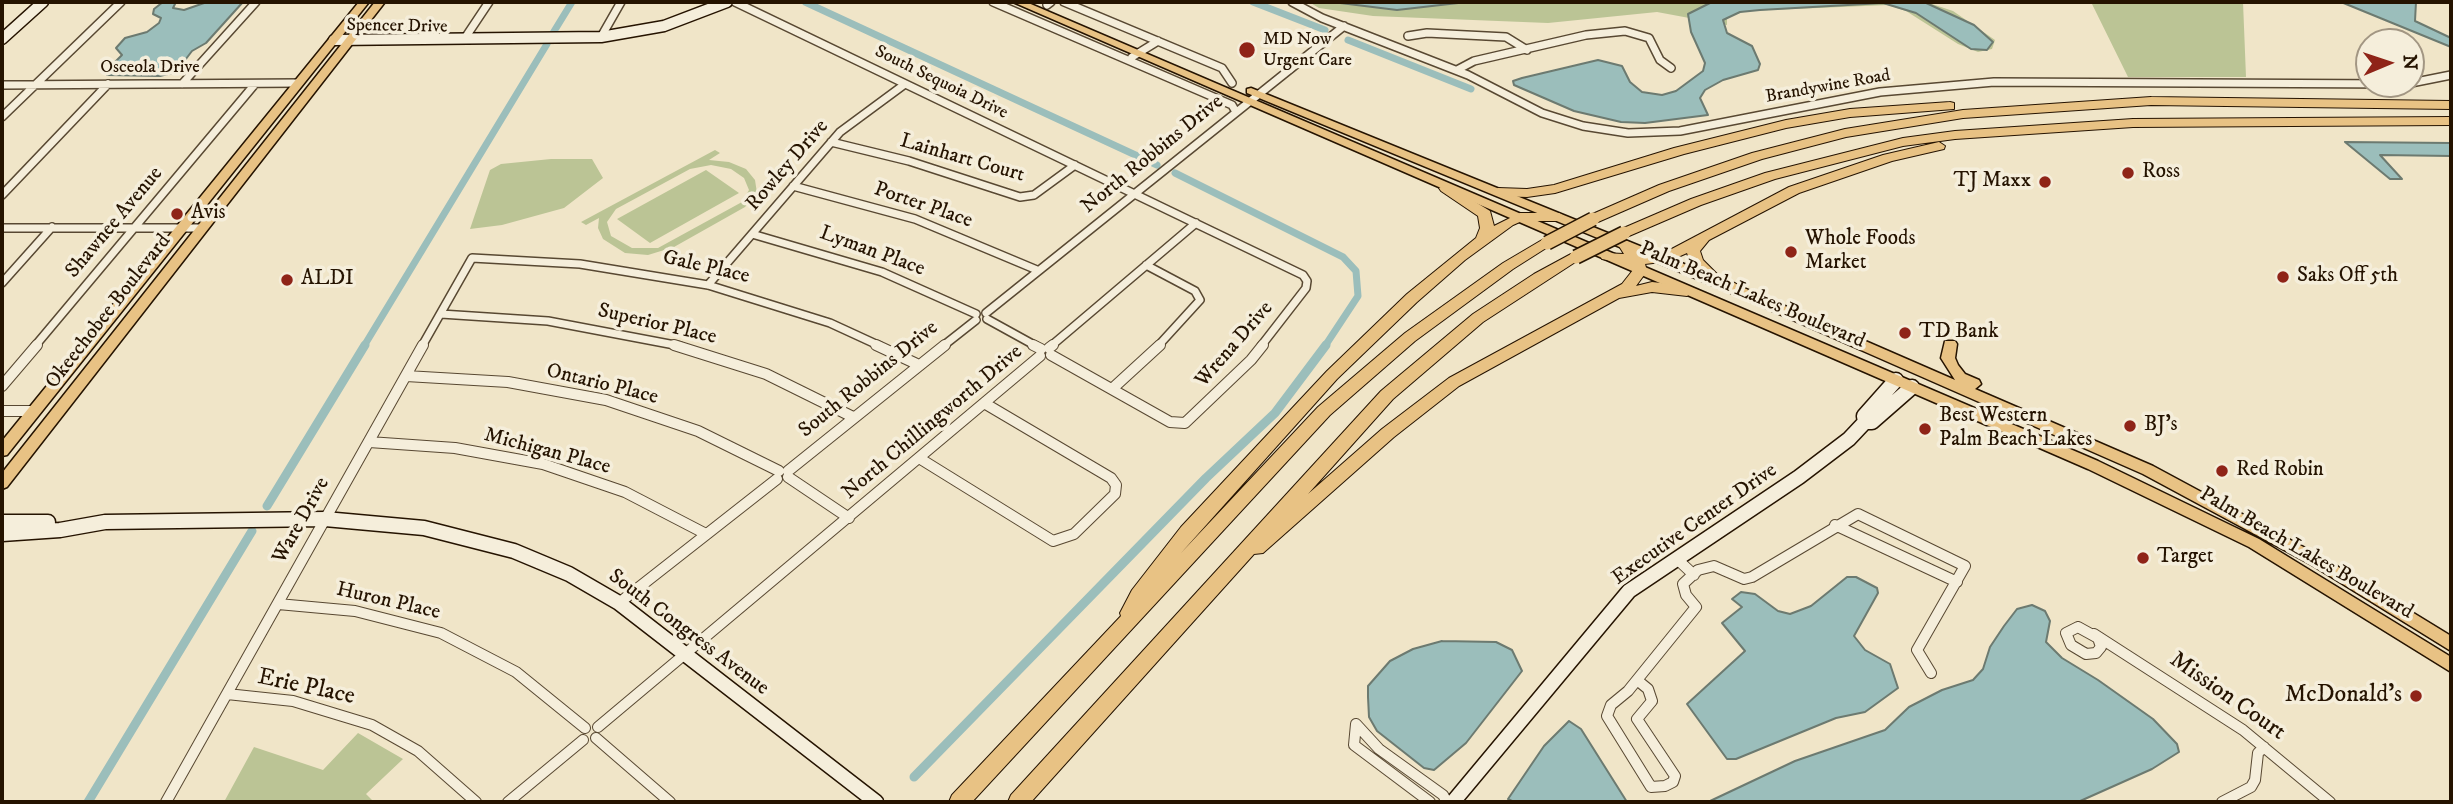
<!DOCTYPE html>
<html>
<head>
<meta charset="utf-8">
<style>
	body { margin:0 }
	#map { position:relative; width:2453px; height:804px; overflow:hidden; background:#f0e5c8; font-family:"IM FELL DW Pica",serif }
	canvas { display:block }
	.frame { position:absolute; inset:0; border:4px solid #251300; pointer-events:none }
	.north { position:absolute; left:2355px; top:28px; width:70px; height:70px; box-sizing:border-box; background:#f5eedb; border:2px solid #a29683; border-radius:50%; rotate:88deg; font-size:19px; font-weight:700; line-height:28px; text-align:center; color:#251300 }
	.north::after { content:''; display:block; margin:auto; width:24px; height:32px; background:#8f2418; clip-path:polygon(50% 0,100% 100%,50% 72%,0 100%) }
</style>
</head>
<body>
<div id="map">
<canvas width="2453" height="804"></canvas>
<div class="frame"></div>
<div class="north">N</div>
</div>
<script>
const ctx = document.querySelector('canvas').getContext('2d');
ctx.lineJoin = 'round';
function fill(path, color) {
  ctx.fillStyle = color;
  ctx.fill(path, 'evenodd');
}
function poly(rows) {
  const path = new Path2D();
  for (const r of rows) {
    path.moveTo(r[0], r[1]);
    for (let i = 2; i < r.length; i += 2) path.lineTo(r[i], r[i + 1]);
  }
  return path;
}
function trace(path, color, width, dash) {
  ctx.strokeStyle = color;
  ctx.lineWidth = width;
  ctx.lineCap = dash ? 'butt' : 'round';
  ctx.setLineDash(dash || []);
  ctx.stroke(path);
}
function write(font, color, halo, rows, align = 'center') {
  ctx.font = font + ' "IM FELL DW Pica",serif';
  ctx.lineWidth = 7;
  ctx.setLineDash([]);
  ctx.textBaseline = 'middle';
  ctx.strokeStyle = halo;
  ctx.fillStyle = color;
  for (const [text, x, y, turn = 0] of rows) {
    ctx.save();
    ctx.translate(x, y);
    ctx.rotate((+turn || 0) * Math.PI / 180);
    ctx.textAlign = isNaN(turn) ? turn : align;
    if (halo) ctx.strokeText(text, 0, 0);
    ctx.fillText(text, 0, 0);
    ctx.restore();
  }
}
fill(poly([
	[1309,2,1926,2,1953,11,1995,40,1992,49,1978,52,1958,44,1906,11,1888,5,1746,11,1727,17,1727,25,1657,12,1548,23,1373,16,1319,8],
	[2091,2,2243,2,2246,77,2128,77],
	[715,150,720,153,709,160,729,162,746,169,755,180,757,193,745,207,674,247,648,255,625,253,603,239,598,228,599,218,586,225,581,222],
	[711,165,731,169,744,178,749,190,742,202,658,248,632,248,611,236,607,222,616,209,690,169],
	[551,159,592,159,603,178,564,208,502,225,470,229,490,170,501,164],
	[706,170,739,193,650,243,617,219],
	[358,733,403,759,366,794,374,802,224,802,254,747,323,770]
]), '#bbc495');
const water = poly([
	[163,2,176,2,173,8,184,10,207,2,243,2,206,43,192,51,176,72,160,76,107,75,105,72,122,55,116,48,125,38,147,32,159,23,161,18,153,14,154,9,163,2],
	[1332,2,1467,2,1397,10,1332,2],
	[1712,2,1924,2,1974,25,1993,42,1987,50,1971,49,1916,13,1883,3,1760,10,1740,12,1723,20,1727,33,1752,46,1760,64,1758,70,1723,80,1705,90,1700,98,1708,115,1645,123,1621,122,1574,111,1514,85,1513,81,1522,78,1598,60,1622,66,1630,82,1642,92,1662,95,1676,91,1703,71,1705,63,1691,32,1688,14,1712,2],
	[2341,2,2416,2,2415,21,2451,38,2451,47,2341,2],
	[2345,142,2451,143,2451,156,2380,155,2402,179,2390,179,2345,142],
	[1847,577,1856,577,1877,588,1878,593,1854,636,1865,650,1890,664,1898,688,1865,712,1836,718,1736,759,1727,759,1687,704,1745,651,1722,623,1742,607,1732,599,1741,592,1755,594,1778,611,1790,614,1811,606,1847,577],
	[2032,605,2045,611,2050,621,2046,642,2062,658,2098,680,2153,719,2177,744,2179,752,2152,769,2078,802,1708,802,1795,761,1885,730,1909,707,1942,690,1973,680,1983,669,1990,647,2004,626,2017,609,2032,605],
	[1442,641,1496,642,1512,650,1522,671,1466,743,1434,770,1424,768,1377,731,1369,717,1368,697,1368,686,1390,661,1413,649,1442,641],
	[1569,721,1581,729,1627,802,1514,802,1508,799,1544,746,1569,721]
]);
fill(water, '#9bbebb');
trace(water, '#6c7a70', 2);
trace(poly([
	[805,2,1157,165],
	[1253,2,1325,30],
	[553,33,572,2],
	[1348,40,1471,89],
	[1175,173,1343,257,1356,271,1358,296,1325,346],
	[364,346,547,44]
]), '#9bbebb', 7);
trace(poly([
	[267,506,365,345],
	[914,777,1206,478,1275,413,1326,345],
	[88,802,252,531]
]), '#9bbebb', 9);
const streetFar1 = poly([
	[735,2,1303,275,1307,281,1306,288,1261,346],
	[993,2,1232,105,1236,112],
	[1064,2,1222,68,1232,83],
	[1292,2,1322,18,1468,75,1542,113,1583,126,1628,133,1680,131,1880,92,1994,82,2397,84],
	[1047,5,1051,2],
	[1408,36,1427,33,1506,37,1527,50],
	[601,37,621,2],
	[465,38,489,2],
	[1132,57,1158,41],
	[1457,70,1474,61,1586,35,1625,31,1649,38,1660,60,1671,68],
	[2411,83,2451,75],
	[182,84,256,2],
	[2,85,299,83],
	[2,117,121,2],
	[831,142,909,161,1020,197,1034,195,1075,165],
	[793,186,915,219,1037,270],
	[2,195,108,84],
	[2,228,203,228],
	[752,234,882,272,976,314],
	[1146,265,1195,291,1200,300,1158,346],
	[2,283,52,227],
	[708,285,840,132,905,84],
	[986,313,1344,26],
	[441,314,548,321,680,346],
	[987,319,1036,346],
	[35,346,255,84],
	[422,346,472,258,580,264,708,285,830,323,880,346],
	[943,346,976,320],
	[1051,346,1196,223]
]);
const street = poly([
	[674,345,766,374,853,417],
	[876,345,919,365],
	[1033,345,1041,349],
	[1049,348,1053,345],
	[1051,355,1170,422,1185,423,1251,360,1263,345],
	[406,376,508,382,606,400,698,431,779,471],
	[2,386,37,345],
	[1112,389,1160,345],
	[2,411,34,411],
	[369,442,455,448,543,464,625,492,706,534],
	[919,458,1053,541,1074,534,1115,494,1116,485,1111,478,984,403],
	[788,471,945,345],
	[788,477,849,518],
	[1835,525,1957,582],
	[1677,559,1694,575],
	[619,603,777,479],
	[278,604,355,611,441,633,516,672,585,728],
	[2078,627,2098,638,2101,647,2096,653,2086,654,2071,645,2066,633,2078,627],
	[2094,634,2243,730,2330,802],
	[1637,680,1648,689,1652,701,1637,719,1675,776,1673,782,1665,786,1651,787,1607,716,1611,705,1628,691,1696,607,1686,595,1683,584,1698,570,1714,566,1744,579,1752,577,1858,514,1965,566,1917,650,1931,673],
	[227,694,293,701,372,725,418,751,476,802],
	[1356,724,1379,749,1443,795,1447,802],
	[1356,724,1354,745,1430,802],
	[598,727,1040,356],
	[596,738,670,802],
	[166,802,423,345],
	[508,802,583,740],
	[2222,802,2251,787,2255,780,2258,753,2264,747]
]);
const secondaryFar1 = poly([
	[2,39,43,2],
	[334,40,601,37,664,26,727,2]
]);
const secondary = poly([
	[1865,422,1872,422,1912,387],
	[2,522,48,522],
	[2,534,60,530,105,522,325,519,424,528,514,551,569,574,619,603,876,802],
	[1453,802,1629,591,1799,477,1849,439,1865,422,1864,416,1896,380]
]);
const primary = poly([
	[359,2,369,2,7,455,2,456,2,441,359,2],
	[375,2,385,2,7,487,2,489,2,473,375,2],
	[1013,2,1026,2,2098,461,2259,539,2451,657,2451,672,2249,547,2088,469,1013,2],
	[1251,88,1748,290,1955,380,1941,358,1945,341,1955,341,1957,344,1955,358,1958,365,1965,374,1979,380,1981,384,1975,389,2153,466,2322,557,2451,636,2451,651,2312,565,2143,474,1738,296,1247,93,1247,89,1251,88]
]);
const highway = poly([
	[2151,97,2451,101,2451,109,2151,105,1963,118,1846,137,1762,159,1669,191,1598,222,1593,223,1586,219,1588,216,1659,185,1752,153,1845,129,1963,110,2151,97],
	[1950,102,1954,103,1954,109,1850,117,1786,128,1684,154,1555,193,1527,197,1498,196,1491,192,1498,188,1527,189,1554,185,1674,148,1786,120,1850,109,1950,102],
	[2451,117,2451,125,2133,127,1955,139,1903,146,1775,179,1701,205,1629,236,1624,238,1617,233,1619,230,1691,199,1765,173,1903,138,1955,131,2133,119,2451,117],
	[1939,142,1945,146,1944,149,1892,161,1799,193,1709,240,1700,251,1703,260,1717,274,1748,290,1750,293,1748,296,1738,296,1707,280,1691,265,1687,253,1669,261,1645,264,1647,271,1636,286,1652,282,1687,286,1694,291,1687,296,1652,292,1619,298,1459,386,1394,437,1263,553,1254,554,1031,802,1008,802,1011,795,1381,391,1473,314,1534,274,1571,254,1581,254,1583,257,1483,322,1393,399,1308,494,1382,429,1449,378,1622,284,1633,270,1631,264,1602,259,1600,256,1602,253,1624,254,1619,246,1626,241,1631,243,1641,255,1666,252,1789,187,1883,155,1939,142],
	[1446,184,1490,211,1494,226,1520,213,1559,213,1566,217,1559,221,1522,221,1513,225,1465,260,1417,302,1337,379,1181,553,1318,407,1405,333,1503,263,1542,240,1547,238,1554,243,1513,269,1415,341,1330,415,972,802,949,802,952,795,1121,616,1120,613,1132,590,1181,527,1327,371,1407,294,1476,238,1480,228,1478,216,1441,191,1439,188,1446,184]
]);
trace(streetFar1, '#584832', 10);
trace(street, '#584832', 12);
trace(secondaryFar1, '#251300', 13);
trace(secondary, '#251300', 17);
trace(primary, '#251300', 3);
trace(highway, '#251300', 2);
trace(streetFar1, '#f5eedb', 7);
trace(street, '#f5eedb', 10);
trace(secondaryFar1, '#f5eedb', 10);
trace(secondary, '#f5eedb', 14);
fill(primary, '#e8c284');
fill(highway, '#e8c284');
const highwayBridge = poly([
	[1547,243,1593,219],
	[1576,257,1624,233]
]);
trace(highwayBridge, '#251300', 16, []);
trace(highwayBridge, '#e8c284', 13);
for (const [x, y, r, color] of [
	[1247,50,9,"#8f2418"],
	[2128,173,7,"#8f2418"],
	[2045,182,7,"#8f2418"],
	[177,214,7,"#8f2418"],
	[1791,252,7,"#8f2418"],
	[2283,277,7,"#8f2418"],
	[287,280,7,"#8f2418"],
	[1905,333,7,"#8f2418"],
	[2130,426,7,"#8f2418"],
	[1925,429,7,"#8f2418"],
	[2222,471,7,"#8f2418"],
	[2143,558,7,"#8f2418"],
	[2416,696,7,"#8f2418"]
]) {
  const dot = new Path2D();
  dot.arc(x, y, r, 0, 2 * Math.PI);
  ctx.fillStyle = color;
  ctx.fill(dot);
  trace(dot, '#f5eedb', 2.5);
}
write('18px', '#251300', '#f5eedb', [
	["Spencer Drive",397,27,1],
	["Osceola Drive",150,68],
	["South Sequoia Drive",941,83,26],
	["Brandywine Road",1828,87,-10]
]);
write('18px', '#251300', '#f5eedb', [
	["MD Now",1263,40],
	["Urgent Care",1263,61]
], 'left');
write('21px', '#251300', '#f5eedb', [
	["North Robbins Drive",1153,155,-39],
	["Lainhart Court",962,159,16],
	["Rowley Drive",788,166,-49],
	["Porter Place",923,206,19],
	["Shawnee Avenue",115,223,-50],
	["Lyman Place",872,252,20],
	["Gale Place",706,268,13],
	["Palm Beach Lakes Boulevard",1752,296,23],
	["Okeechobee Boulevard",109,312,-52],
	["Superior Place",657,325,13],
	["Wrena Drive",1235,345,-49],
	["South Robbins Drive",869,380,-39],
	["Ontario Place",602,385,14],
	["North Chillingworth Drive",933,423,-40],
	["Michigan Place",547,452,15],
	["Ware Drive",302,521,-61],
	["Executive Center Drive",1695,525,-35],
	["Palm Beach Lakes Boulevard",2306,554,30],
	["Huron Place",388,602,13],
	["South Congress Avenue",688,633,37]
]);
write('21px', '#251300', '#f5eedb', [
	["Ross",2142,173],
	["TJ Maxx",2031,182,"right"],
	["Avis",191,214],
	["Whole Foods",1805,240],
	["Market",1805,264],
	["Saks Off 5th",2297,277],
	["ALDI",301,280],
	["TD Bank",1919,333],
	["Best Western",1939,417],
	["Palm Beach Lakes",1939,441],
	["BJ's",2144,426],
	["Red Robin",2236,471],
	["Target",2157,558]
], 'left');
write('24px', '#251300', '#f5eedb', [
	["Erie Place",306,688,12],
	["Mission Court",2227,697,35]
]);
write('24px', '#251300', '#f5eedb', [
	["McDonald's",2402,696]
], 'right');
</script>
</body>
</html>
